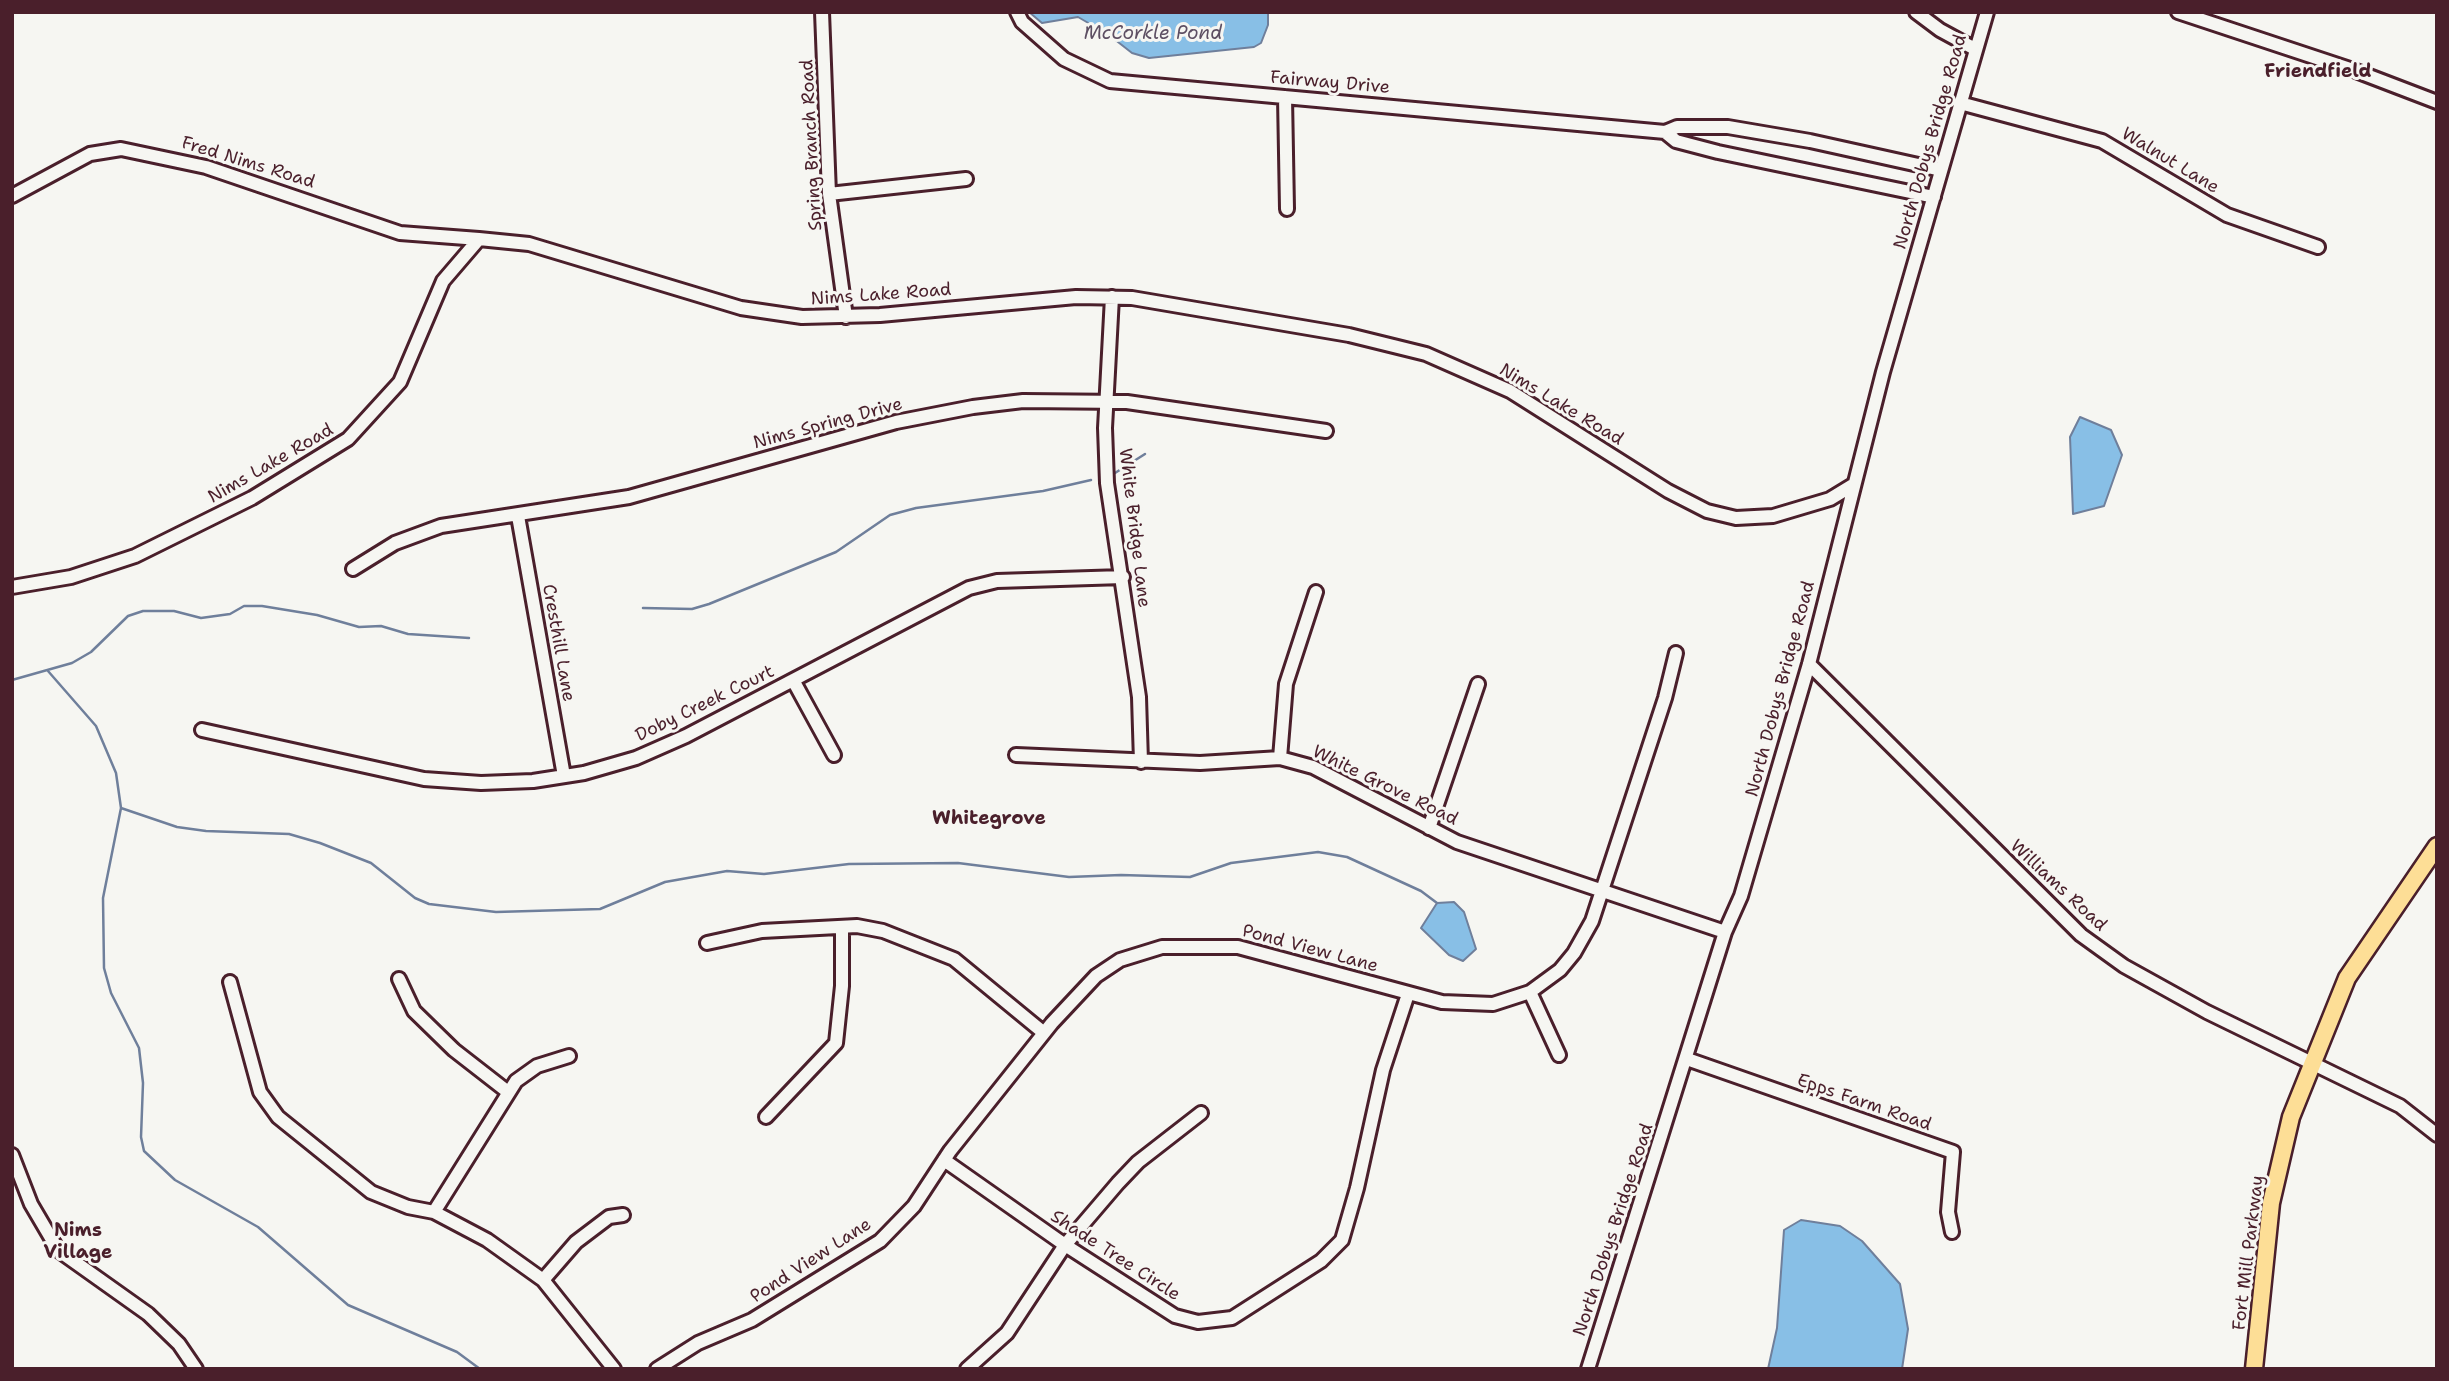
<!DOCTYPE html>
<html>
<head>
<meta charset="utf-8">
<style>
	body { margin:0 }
	#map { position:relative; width:2449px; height:1381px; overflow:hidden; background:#f6f6f2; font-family:"Shantell Sans",sans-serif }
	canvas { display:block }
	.frame { position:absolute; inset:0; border:14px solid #4a1f2b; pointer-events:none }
</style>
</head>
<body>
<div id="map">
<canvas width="2449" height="1381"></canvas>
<div class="frame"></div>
</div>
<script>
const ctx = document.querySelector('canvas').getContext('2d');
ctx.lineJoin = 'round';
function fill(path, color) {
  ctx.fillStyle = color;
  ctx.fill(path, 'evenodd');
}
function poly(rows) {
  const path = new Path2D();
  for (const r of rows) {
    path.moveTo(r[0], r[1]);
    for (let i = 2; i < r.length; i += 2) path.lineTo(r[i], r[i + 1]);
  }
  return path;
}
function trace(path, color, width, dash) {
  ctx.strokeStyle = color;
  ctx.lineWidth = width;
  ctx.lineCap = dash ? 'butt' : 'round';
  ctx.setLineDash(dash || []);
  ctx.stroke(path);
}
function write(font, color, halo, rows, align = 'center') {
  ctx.font = font + ' "Shantell Sans",sans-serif';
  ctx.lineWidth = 6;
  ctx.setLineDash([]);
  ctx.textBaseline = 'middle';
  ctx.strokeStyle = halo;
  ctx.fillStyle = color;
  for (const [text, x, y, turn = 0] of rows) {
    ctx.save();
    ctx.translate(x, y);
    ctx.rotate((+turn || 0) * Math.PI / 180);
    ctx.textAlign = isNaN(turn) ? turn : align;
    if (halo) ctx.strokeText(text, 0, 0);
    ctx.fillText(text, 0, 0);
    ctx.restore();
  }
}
const water = poly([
	[1029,12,1268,12,1268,25,1261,43,1254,47,1149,58,1132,53,1109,35,1078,17,1042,23,1029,12],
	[2080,417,2111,430,2122,455,2104,506,2073,514,2070,437,2080,417],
	[1454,902,1464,912,1476,949,1463,961,1449,955,1421,928,1437,903,1454,902],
	[1801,1220,1840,1226,1862,1241,1900,1284,1908,1329,1902,1369,1768,1369,1777,1328,1784,1230,1801,1220]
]);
fill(water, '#88bfe6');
trace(water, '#6f7f9b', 2);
trace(poly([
	[1115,473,1145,454],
	[643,608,692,609,709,604,836,552,890,515,916,508,1043,491,1091,480],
	[48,671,96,726,116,773,121,808,103,898,104,968,111,993,139,1048,143,1083,141,1137,144,1151,175,1180,258,1227,348,1305,457,1352,480,1369],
	[12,680,72,663,91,652,128,616,143,611,174,611,201,618,230,614,244,606,262,606,317,615,359,627,381,626,408,634,469,638],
	[121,808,177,827,206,831,289,834,320,843,371,863,415,898,429,904,496,912,600,909,665,882,727,871,764,874,849,864,958,863,1069,877,1121,875,1190,877,1231,863,1318,852,1347,857,1421,891,1437,903]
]), '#6f7f9b', 2.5);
const minor = poly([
	[822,12,829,194,846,317],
	[1017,12,1022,22,1064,59,1110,81,1665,132,1677,127,1728,127,1810,141,1941,170],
	[1916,12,1940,30,1975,49],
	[2178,12,2356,71,2437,102],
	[1285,97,1287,209],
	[1960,103,2102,141,2227,215,2318,247],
	[1665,132,1676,141,1718,152,1934,197],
	[829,194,966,179],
	[12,196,90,154,121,149,206,167,400,233,479,239],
	[1112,297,1105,428,1107,483,1139,697,1141,762],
	[518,516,564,776],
	[353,569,395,543,441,526,629,497,896,422,973,407,1023,401,1127,402,1326,431],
	[12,587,71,577,135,556,252,498,348,439,400,382,443,281,479,239,529,244,741,308,802,317,880,315,1076,297,1132,298,1349,335,1426,354,1510,391,1668,491,1707,511,1736,518,1773,516,1830,499,1853,485],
	[1809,664,2081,935,2124,966,2207,1012,2400,1106,2437,1135],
	[793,680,834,755],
	[202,730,424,779,481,783,533,781,584,773,636,758,686,736,969,588,997,581,1123,577],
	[1016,755,1200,763,1280,758,1313,767,1457,842,1725,932],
	[1280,758,1286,684,1316,592],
	[1429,828,1478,684],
	[707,943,762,931,857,926,883,931,954,959,1044,1033],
	[399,979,414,1011,454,1050,508,1092],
	[230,982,260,1092,278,1117,371,1192,408,1207,434,1212,487,1240,543,1280,614,1369],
	[1530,992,1559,1055],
	[1687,1059,1953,1152,1948,1212,1952,1232],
	[766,1117,836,1043,842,986,842,928],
	[12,1155,31,1204,58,1250,148,1314,179,1344,196,1369],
	[944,1160,1065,1245,1175,1316,1198,1322,1232,1318,1321,1261,1342,1240,1357,1188,1383,1070,1408,994],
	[434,1212,516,1081,537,1066,569,1056],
	[543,1280,576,1242,609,1217,623,1215],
	[657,1369,698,1343,752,1320,880,1241,914,1206,950,1151,1052,1023,1096,976,1120,960,1162,947,1238,947,1442,1002,1493,1004,1530,992,1560,970,1574,953,1592,921,1665,698,1676,653],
	[967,1369,1007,1333,1065,1245,1118,1183,1138,1162,1201,1113],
	[1588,1369,1725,932,1741,896,1809,664,1883,372,1987,12]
]);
const major = poly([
	[2254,1369,2271,1203,2291,1117,2347,978,2437,846]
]);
trace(minor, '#4a1f2b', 18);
trace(major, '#4a1f2b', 21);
trace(minor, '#f6f6f2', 12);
trace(major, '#fdde96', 16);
write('18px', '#4a1f2b', '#f6f6f2', [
	["Fairway Drive",1330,83,5],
	["North Dobys Bridge Road",1931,142,-74],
	["Spring Branch Road",812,145,-93],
	["Walnut Lane",2170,161,31],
	["Fred Nims Road",248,163,17],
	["Nims Lake Road",881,295,-4],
	["Nims Lake Road",1561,405,31],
	["Nims Spring Drive",828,424,-15],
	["Nims Lake Road",271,464,-30],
	["White Bridge Lane",1134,528,83],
	["Cresthill Lane",558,643,80],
	["North Dobys Bridge Road",1781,689,-75],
	["Doby Creek Court",705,704,-26],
	["White Grove Road",1385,786,26],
	["Williams Road",2058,886,43],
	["Pond View Lane",1310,949,15],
	["Epps Farm Road",1864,1103,19],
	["North Dobys Bridge Road",1614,1230,-72],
	["Fort Mill Parkway",2249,1253,-83],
	["Shade Tree Circle",1115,1256,33],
	["Pond View Lane",811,1261,-33]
]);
write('italic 19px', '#5d4f63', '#f6f6f2', [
	["McCorkle Pond",1153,34]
]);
write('bold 19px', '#4a1f2b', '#f6f6f2', [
	["Friendfield",2318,72],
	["Whitegrove",989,819],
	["Nims",78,1231],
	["Village",78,1253]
]);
</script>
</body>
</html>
